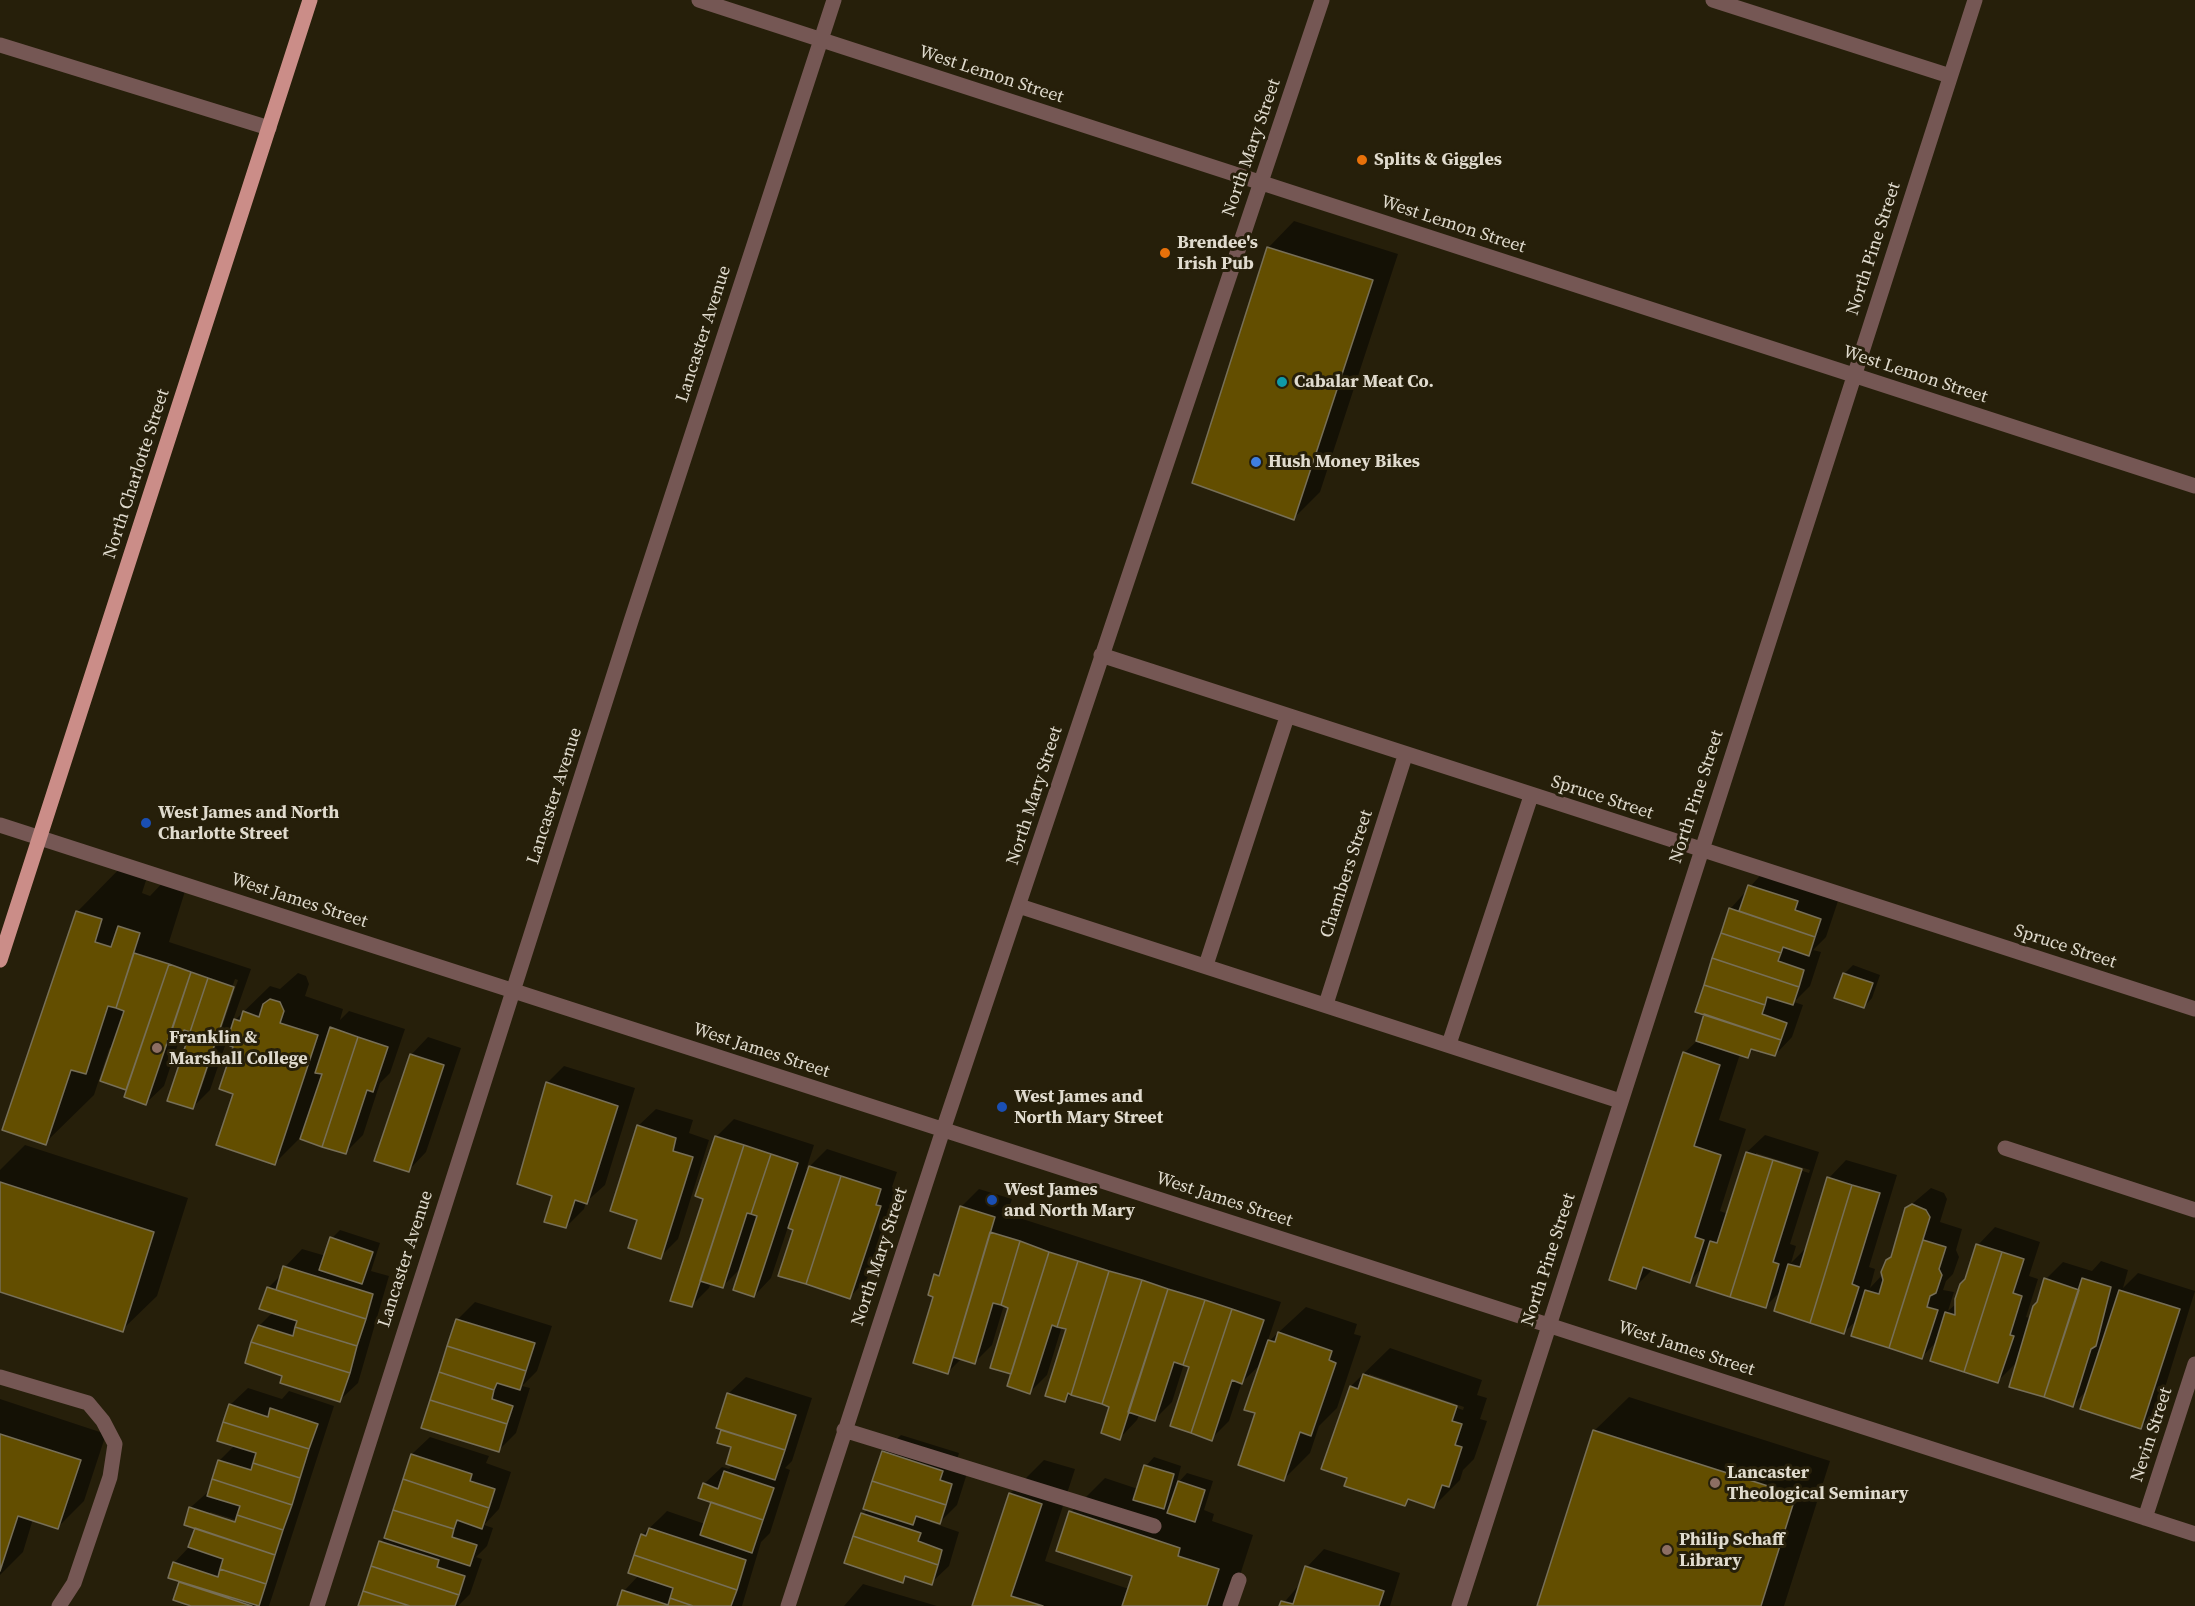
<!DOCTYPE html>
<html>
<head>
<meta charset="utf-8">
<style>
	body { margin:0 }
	canvas { display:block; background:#261f0a }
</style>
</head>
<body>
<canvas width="2195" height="1606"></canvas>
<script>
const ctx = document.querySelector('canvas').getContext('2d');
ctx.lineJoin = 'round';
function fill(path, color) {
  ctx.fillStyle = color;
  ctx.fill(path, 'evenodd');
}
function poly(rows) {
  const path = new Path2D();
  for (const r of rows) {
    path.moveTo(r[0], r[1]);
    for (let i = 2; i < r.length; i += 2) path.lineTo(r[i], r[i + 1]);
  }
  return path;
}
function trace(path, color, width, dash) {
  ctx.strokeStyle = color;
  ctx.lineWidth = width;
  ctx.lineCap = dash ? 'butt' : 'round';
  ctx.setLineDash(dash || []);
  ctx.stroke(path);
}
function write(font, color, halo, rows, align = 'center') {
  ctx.font = font + ' "Source Serif 4",serif';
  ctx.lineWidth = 6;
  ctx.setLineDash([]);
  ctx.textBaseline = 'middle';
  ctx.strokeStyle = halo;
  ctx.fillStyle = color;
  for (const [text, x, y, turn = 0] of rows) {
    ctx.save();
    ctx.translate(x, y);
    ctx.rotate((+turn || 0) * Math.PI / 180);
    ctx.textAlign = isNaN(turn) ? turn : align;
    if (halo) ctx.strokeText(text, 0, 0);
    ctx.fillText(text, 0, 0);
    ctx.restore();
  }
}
fill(poly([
	[1294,221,1398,254,1320,492,1294,518,1268,248],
	[125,863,149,871,142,893,150,896,167,878,187,885,169,942,251,969,232,1023,270,986,280,989,298,973,306,976,309,984,305,996,343,1009,340,1020,349,1011,405,1029,390,1073,380,1083,363,1135,345,1153,300,1138,275,1163,235,1093,235,1046,226,1043,210,1090,192,1108,192,1031,188,1029,181,1035,164,1086,146,1103,128,1089,102,1080,114,1044,109,1049,94,1095,45,1143,77,912],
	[235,979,238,980,201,1089,198,1089],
	[1767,868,1838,901,1826,937,1813,950,1821,952,1810,986,1794,1002,1803,1005,1792,1037,1775,1055,1755,1048,1747,1056,1740,1054,1719,1120,1746,1129,1720,1211,1728,1214,1747,1152,1765,1135,1819,1152,1790,1244,1796,1246,1791,1263,1807,1247,1829,1178,1846,1160,1897,1175,1869,1267,1875,1269,1870,1288,1883,1274,1887,1261,1894,1254,1906,1209,1931,1188,1944,1193,1947,1199,1940,1222,1962,1229,1956,1250,1959,1257,1953,1274,1946,1281,1943,1290,1954,1292,1948,1311,1957,1303,1978,1245,1995,1227,2040,1242,2029,1276,2038,1279,2026,1317,2033,1319,2046,1279,2063,1262,2092,1271,2101,1261,2128,1270,2123,1288,2138,1273,2195,1291,2158,1410,2141,1427,2088,1389,2073,1405,2020,1359,1998,1381,1937,1341,1922,1357,1853,1335,1859,1318,1844,1332,1782,1290,1765,1307,1703,1267,1690,1281,1653,1269,1635,1287,1684,1053,1698,1040,1706,1013,1697,1011,1731,908],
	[1756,1153,1810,1170,1809,1173,1756,1156],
	[1853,965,1880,975,1872,998,1864,1007,1836,997,1845,973],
	[428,1037,461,1048,426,1152,409,1170,411,1055],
	[564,1066,635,1088,605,1185,586,1202,584,1209,566,1227,554,1195,547,1083],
	[656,1109,693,1120,689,1133,709,1140,678,1239,660,1257,638,1126],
	[734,1119,814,1145,806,1170,827,1149,897,1172,892,1187,897,1189,867,1279,850,1297,795,1229,788,1227,771,1278,754,1296,742,1267,723,1286,711,1282,709,1288,691,1306,705,1197,716,1137],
	[25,1145,188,1198,157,1296,122,1330,0,1291,0,1170],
	[979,1189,1012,1199,1007,1214,1281,1302,1267,1343,1306,1307,1357,1324,1354,1334,1361,1336,1337,1408,1319,1426,1310,1453,1284,1479,1257,1412,1262,1363,1242,1382,1229,1421,1211,1439,1191,1366,1184,1364,1172,1402,1154,1420,1139,1415,1137,1420,1120,1438,1111,1406,1072,1393,1065,1401,1068,1328,1062,1326,1047,1375,1030,1392,1013,1373,1010,1307,1004,1305,992,1345,975,1362,962,1358,948,1372,935,1296,936,1275,944,1267,961,1207],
	[340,1230,380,1243,371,1271,389,1276,358,1383,340,1400,284,1375,259,1326,273,1312,268,1288,283,1273,285,1267,302,1249,326,1256,332,1238],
	[475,1302,552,1326,537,1371,522,1386,530,1388,516,1433,498,1451,457,1320],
	[1390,1348,1482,1380,1477,1395,1487,1398,1480,1419,1487,1421,1474,1459,1463,1470,1460,1480,1434,1506,1411,1498,1405,1505,1349,1477,1351,1386],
	[1369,1374,1464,1407,1463,1410,1369,1378],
	[746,1377,812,1398,792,1461,785,1468,790,1470,770,1533,761,1542,742,1606,618,1606,624,1591,639,1575,642,1535,660,1518,667,1511,705,1524,713,1501,704,1484,722,1467,729,1469,733,1465,733,1446,719,1442,728,1394],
	[248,1388,282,1399,289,1391,334,1406,269,1606,196,1606,175,1599,181,1581,174,1563,190,1546,197,1527,186,1524,191,1507,210,1490,219,1461,235,1445,230,1405],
	[210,1512,243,1522,242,1525,210,1515],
	[1629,1397,1830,1461,1784,1606,1539,1606,1594,1431],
	[0,1399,106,1434,84,1501,58,1527,33,1519,23,1552,0,1575],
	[901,1435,959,1453,956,1463,969,1467,957,1505,940,1522,931,1519,930,1522,959,1532,949,1566,931,1583,908,1575,903,1581,863,1514,868,1509,883,1452],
	[430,1437,489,1456,486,1463,511,1472,499,1509,484,1525,493,1528,487,1546,476,1557,482,1559,470,1594,458,1606,360,1606,412,1454],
	[1154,1457,1181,1466,1176,1485,1187,1473,1213,1481,1204,1510,1214,1514,1212,1521,1253,1535,1230,1606,974,1606,1010,1494,1044,1460,1075,1469,1045,1561,1129,1589,1134,1575,1071,1512,1105,1478,1138,1489,1146,1466],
	[1324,1549,1400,1573,1390,1606,1281,1606,1300,1584,1307,1567],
	[863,1584,937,1606,844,1606]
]), '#0007');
const building = poly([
	[1267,247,1373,280,1294,520,1192,483,1267,247],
	[1748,885,1798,901,1795,910,1821,919,1815,937,1739,911,1748,885],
	[1729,908,1815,937,1809,956,1783,947,1781,953,1721,933,1729,908],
	[76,911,102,919,95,942,111,947,118,926,140,933,116,1008,108,1006,86,1074,71,1070,46,1145,2,1130,76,911],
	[1721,933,1781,953,1778,961,1804,970,1799,987,1712,958,1721,933],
	[134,953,169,964,126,1090,100,1081,124,1011,116,1008,134,953],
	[1712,958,1799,987,1793,1005,1767,997,1765,1005,1704,985,1712,958],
	[169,964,191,972,146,1105,124,1097,169,964],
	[191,972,208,978,190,1032,184,1030,182,1037,171,1033,191,972],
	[1843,973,1873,983,1864,1008,1834,998,1843,973],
	[208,978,234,987,193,1109,167,1101,208,978],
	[1704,985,1765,1005,1762,1014,1787,1023,1781,1040,1695,1012,1704,985],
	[270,999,280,1002,284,1011,280,1023,318,1035,275,1165,216,1145,233,1094,219,1089,233,1047,226,1044,234,1019,240,1021,243,1011,259,1017,263,1004,270,999],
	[1704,1014,1781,1040,1775,1056,1751,1049,1748,1058,1696,1041,1704,1014],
	[330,1027,358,1037,322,1147,300,1139,322,1074,315,1073,330,1027],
	[358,1037,388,1047,373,1092,367,1090,346,1154,322,1147,358,1037],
	[1683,1052,1720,1065,1694,1146,1721,1155,1695,1237,1704,1240,1690,1283,1643,1267,1636,1289,1609,1280,1683,1052],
	[410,1054,444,1065,409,1172,374,1161,410,1054],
	[546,1082,618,1106,587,1204,575,1200,566,1228,544,1222,552,1196,517,1184,546,1082],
	[637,1125,676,1138,673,1151,693,1157,661,1259,628,1248,637,1220,610,1211,637,1125],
	[715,1136,744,1145,692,1307,670,1301,703,1199,695,1196,715,1136],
	[744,1145,771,1154,751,1214,747,1213,723,1288,700,1281,744,1145],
	[1746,1152,1773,1160,1730,1297,1696,1286,1710,1241,1717,1243,1746,1152],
	[771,1154,798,1163,754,1297,733,1290,757,1216,751,1214,771,1154],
	[1773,1160,1802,1169,1773,1262,1779,1264,1766,1308,1730,1297,1773,1160],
	[809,1166,841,1176,806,1284,778,1276,793,1230,788,1228,809,1166],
	[841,1176,881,1189,876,1205,881,1206,850,1299,806,1284,841,1176],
	[1827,1177,1852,1185,1810,1323,1774,1311,1788,1264,1800,1267,1827,1177],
	[0,1182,154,1232,123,1332,0,1292,0,1182],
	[1852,1185,1880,1193,1852,1284,1859,1287,1844,1334,1810,1323,1852,1185],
	[1912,1204,1926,1210,1930,1217,1889,1348,1851,1336,1865,1290,1879,1294,1883,1280,1881,1272,1886,1260,1891,1257,1905,1208,1912,1204],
	[960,1206,995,1217,948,1374,913,1363,933,1297,928,1295,934,1274,939,1276,960,1206],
	[990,1232,1020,1241,1001,1305,993,1303,975,1364,953,1357,990,1232],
	[330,1237,373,1252,362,1284,319,1270,330,1237],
	[1923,1240,1946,1247,1939,1269,1942,1275,1936,1293,1930,1296,1927,1307,1938,1310,1922,1359,1889,1348,1923,1240],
	[1020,1241,1049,1252,1011,1374,990,1368,1008,1308,1001,1305,1020,1241],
	[1976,1244,2002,1252,1964,1372,1930,1361,1945,1312,1955,1315,1955,1299,1960,1284,1965,1279,1976,1244],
	[1049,1252,1078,1261,1057,1327,1052,1325,1030,1394,1007,1386,1049,1252],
	[2002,1252,2024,1259,2013,1293,2022,1296,2010,1335,2014,1336,1998,1383,1964,1372,2002,1252],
	[1078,1261,1109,1271,1071,1395,1068,1393,1065,1402,1045,1396,1066,1329,1057,1327,1078,1261],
	[283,1266,373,1294,366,1319,276,1290,283,1266],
	[1109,1271,1142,1280,1102,1404,1071,1395,1109,1271],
	[2044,1278,2079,1290,2044,1397,2009,1387,2033,1306,2037,1302,2044,1278],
	[2082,1278,2111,1287,2096,1346,2091,1349,2073,1407,2044,1397,2082,1278],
	[1142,1280,1168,1289,1120,1440,1101,1433,1109,1407,1102,1404,1142,1280],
	[267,1287,366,1319,357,1346,295,1327,297,1321,259,1309,267,1287],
	[1168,1289,1205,1300,1183,1365,1174,1362,1155,1421,1128,1412,1168,1289],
	[2119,1290,2180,1309,2141,1429,2080,1409,2119,1290],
	[1205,1300,1232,1309,1191,1433,1170,1426,1189,1367,1183,1365,1205,1300],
	[1232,1309,1264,1320,1242,1384,1232,1380,1212,1441,1191,1433,1232,1309],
	[456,1319,535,1343,526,1371,447,1346,456,1319],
	[258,1325,293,1336,295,1327,357,1346,350,1373,251,1342,258,1325],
	[1278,1332,1332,1351,1329,1360,1336,1363,1311,1436,1300,1432,1284,1481,1238,1465,1255,1413,1244,1410,1268,1340,1275,1342,1278,1332],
	[251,1342,350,1373,340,1402,280,1383,282,1376,245,1363,251,1342],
	[447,1346,526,1371,520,1390,497,1383,494,1390,439,1372,447,1346],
	[439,1372,494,1390,492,1399,513,1406,507,1424,430,1400,439,1372],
	[1363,1374,1457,1406,1452,1421,1462,1424,1455,1445,1462,1447,1449,1487,1442,1485,1434,1508,1408,1499,1405,1506,1344,1486,1347,1478,1321,1469,1350,1386,1358,1389,1363,1374],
	[727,1393,796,1415,785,1450,716,1428,727,1393],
	[430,1400,507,1424,499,1452,421,1428,430,1400],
	[229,1404,268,1417,270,1408,318,1424,309,1449,223,1422,229,1404],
	[223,1422,309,1449,300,1478,253,1463,256,1453,217,1441,223,1422],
	[721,1430,785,1450,775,1480,726,1464,731,1447,717,1443,721,1430],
	[1593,1430,1796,1495,1761,1606,1537,1606,1593,1430],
	[0,1434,81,1460,58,1529,18,1516,0,1571,0,1434],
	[882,1451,943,1471,940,1480,952,1484,946,1505,872,1481,882,1451],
	[411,1454,472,1474,470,1481,495,1489,489,1508,403,1479,411,1454],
	[218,1460,251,1470,253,1463,300,1478,292,1505,212,1479,218,1460],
	[1144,1465,1174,1474,1164,1509,1133,1500,1144,1465],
	[724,1471,774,1488,763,1520,698,1498,703,1483,718,1489,724,1471],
	[212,1479,292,1505,283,1530,237,1515,240,1506,207,1496,212,1479],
	[403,1479,489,1508,482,1529,457,1520,454,1529,393,1510,403,1479],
	[872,1481,946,1505,940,1524,916,1516,913,1525,863,1509,872,1481],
	[1178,1481,1205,1490,1195,1522,1167,1513,1178,1481],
	[1009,1493,1042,1504,1011,1596,1043,1606,972,1606,1009,1493],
	[711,1502,763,1520,752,1553,700,1535,711,1502],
	[189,1507,235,1522,237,1515,283,1530,275,1555,184,1525,189,1507],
	[393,1510,454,1529,452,1537,477,1545,470,1566,384,1538,393,1510],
	[1069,1511,1180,1548,1178,1556,1219,1569,1207,1606,1122,1606,1132,1576,1056,1551,1069,1511],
	[861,1513,921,1533,918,1541,942,1550,938,1565,853,1536,861,1513],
	[195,1528,275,1555,266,1584,220,1569,223,1559,188,1547,195,1528],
	[649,1528,746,1560,737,1590,634,1555,641,1534,646,1536,649,1528],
	[853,1536,938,1565,932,1585,905,1576,903,1583,844,1563,853,1536],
	[379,1541,439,1560,437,1567,465,1576,459,1595,371,1566,379,1541],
	[634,1555,737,1590,731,1606,693,1606,670,1598,673,1588,628,1573,634,1555],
	[173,1562,218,1577,220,1569,266,1584,259,1606,168,1578,173,1562],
	[371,1566,459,1595,455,1606,410,1606,363,1591,371,1566],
	[1305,1566,1384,1591,1379,1606,1279,1606,1281,1601,1293,1604,1305,1566],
	[179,1582,252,1606,191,1606,173,1600,179,1582],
	[622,1590,668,1605,670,1598,693,1606,617,1606,622,1590],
	[363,1591,410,1606,358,1606,363,1591]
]);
fill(building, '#634e00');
trace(building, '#776f57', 1.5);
trace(poly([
	[699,0,2195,486],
	[1713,0,1950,76],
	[0,45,269,128],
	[1101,655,2195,1009],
	[0,825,2195,1534],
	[1019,906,1620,1101],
	[1206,965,1287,717],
	[1326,1004,1405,756],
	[1449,1044,1531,796],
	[2005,1148,2195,1210],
	[0,1377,88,1403,103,1421,115,1444,110,1477,74,1583,59,1606],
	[844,1430,1154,1526],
	[2145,1518,2195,1364],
	[317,1606,631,621,834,0],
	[788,1606,943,1130,1322,0],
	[1230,1606,1239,1580],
	[1459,1606,1975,0]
]), '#755754', 15);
trace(poly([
	[0,960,310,0]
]), '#cb8d88', 15);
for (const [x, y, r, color] of [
	[1362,160,6,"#e8710a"],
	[1165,253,6,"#e8710a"],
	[1282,382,6,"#0f9aa8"],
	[1256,462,6,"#3f7fe0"],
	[146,823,6,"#1a4fb4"],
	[157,1048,6,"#8d6e63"],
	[1002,1107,6,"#1a4fb4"],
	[992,1200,6,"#1a4fb4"],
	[1715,1483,6,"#8d6e63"],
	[1667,1550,6,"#8d6e63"]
]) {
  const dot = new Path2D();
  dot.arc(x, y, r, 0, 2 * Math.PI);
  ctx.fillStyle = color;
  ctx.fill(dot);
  trace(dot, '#261f0a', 2);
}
write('18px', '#e0dbce', '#261f0a', [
	["West Lemon Street",991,75,18],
	["North Mary Street",1252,148,-71],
	["West Lemon Street",1453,225,18],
	["North Pine Street",1874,249,-72],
	["Lancaster Avenue",704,334,-72],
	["West Lemon Street",1915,375,18],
	["North Charlotte Street",137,474,-72],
	["Lancaster Avenue",555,796,-72],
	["North Mary Street",1035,796,-72],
	["North Pine Street",1697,797,-72],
	["Spruce Street",1602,798,18],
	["Chambers Street",1347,874,-72],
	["West James Street",299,901,18],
	["Spruce Street",2065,947,18],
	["West James Street",761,1051,18],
	["West James Street",1224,1200,18],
	["North Mary Street",880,1257,-72],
	["Lancaster Avenue",406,1259,-72],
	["North Pine Street",1549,1260,-72],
	["West James Street",1686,1349,18],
	["Nevin Street",2152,1435,-72]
]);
write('bold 18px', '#e0dbce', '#261f0a', [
	["Splits & Giggles",1374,160],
	["Brendee's",1177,243],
	["Irish Pub",1177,264],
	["Cabalar Meat Co.",1294,382],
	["Hush Money Bikes",1268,462],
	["West James and North",158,813],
	["Charlotte Street",158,834],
	["Franklin &",169,1038],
	["Marshall College",169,1059],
	["West James and",1014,1097],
	["North Mary Street",1014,1118],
	["West James",1004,1190],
	["and North Mary",1004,1211],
	["Lancaster",1727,1473],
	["Theological Seminary",1727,1494],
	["Philip Schaff",1679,1540],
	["Library",1679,1561]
], 'left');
</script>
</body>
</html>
